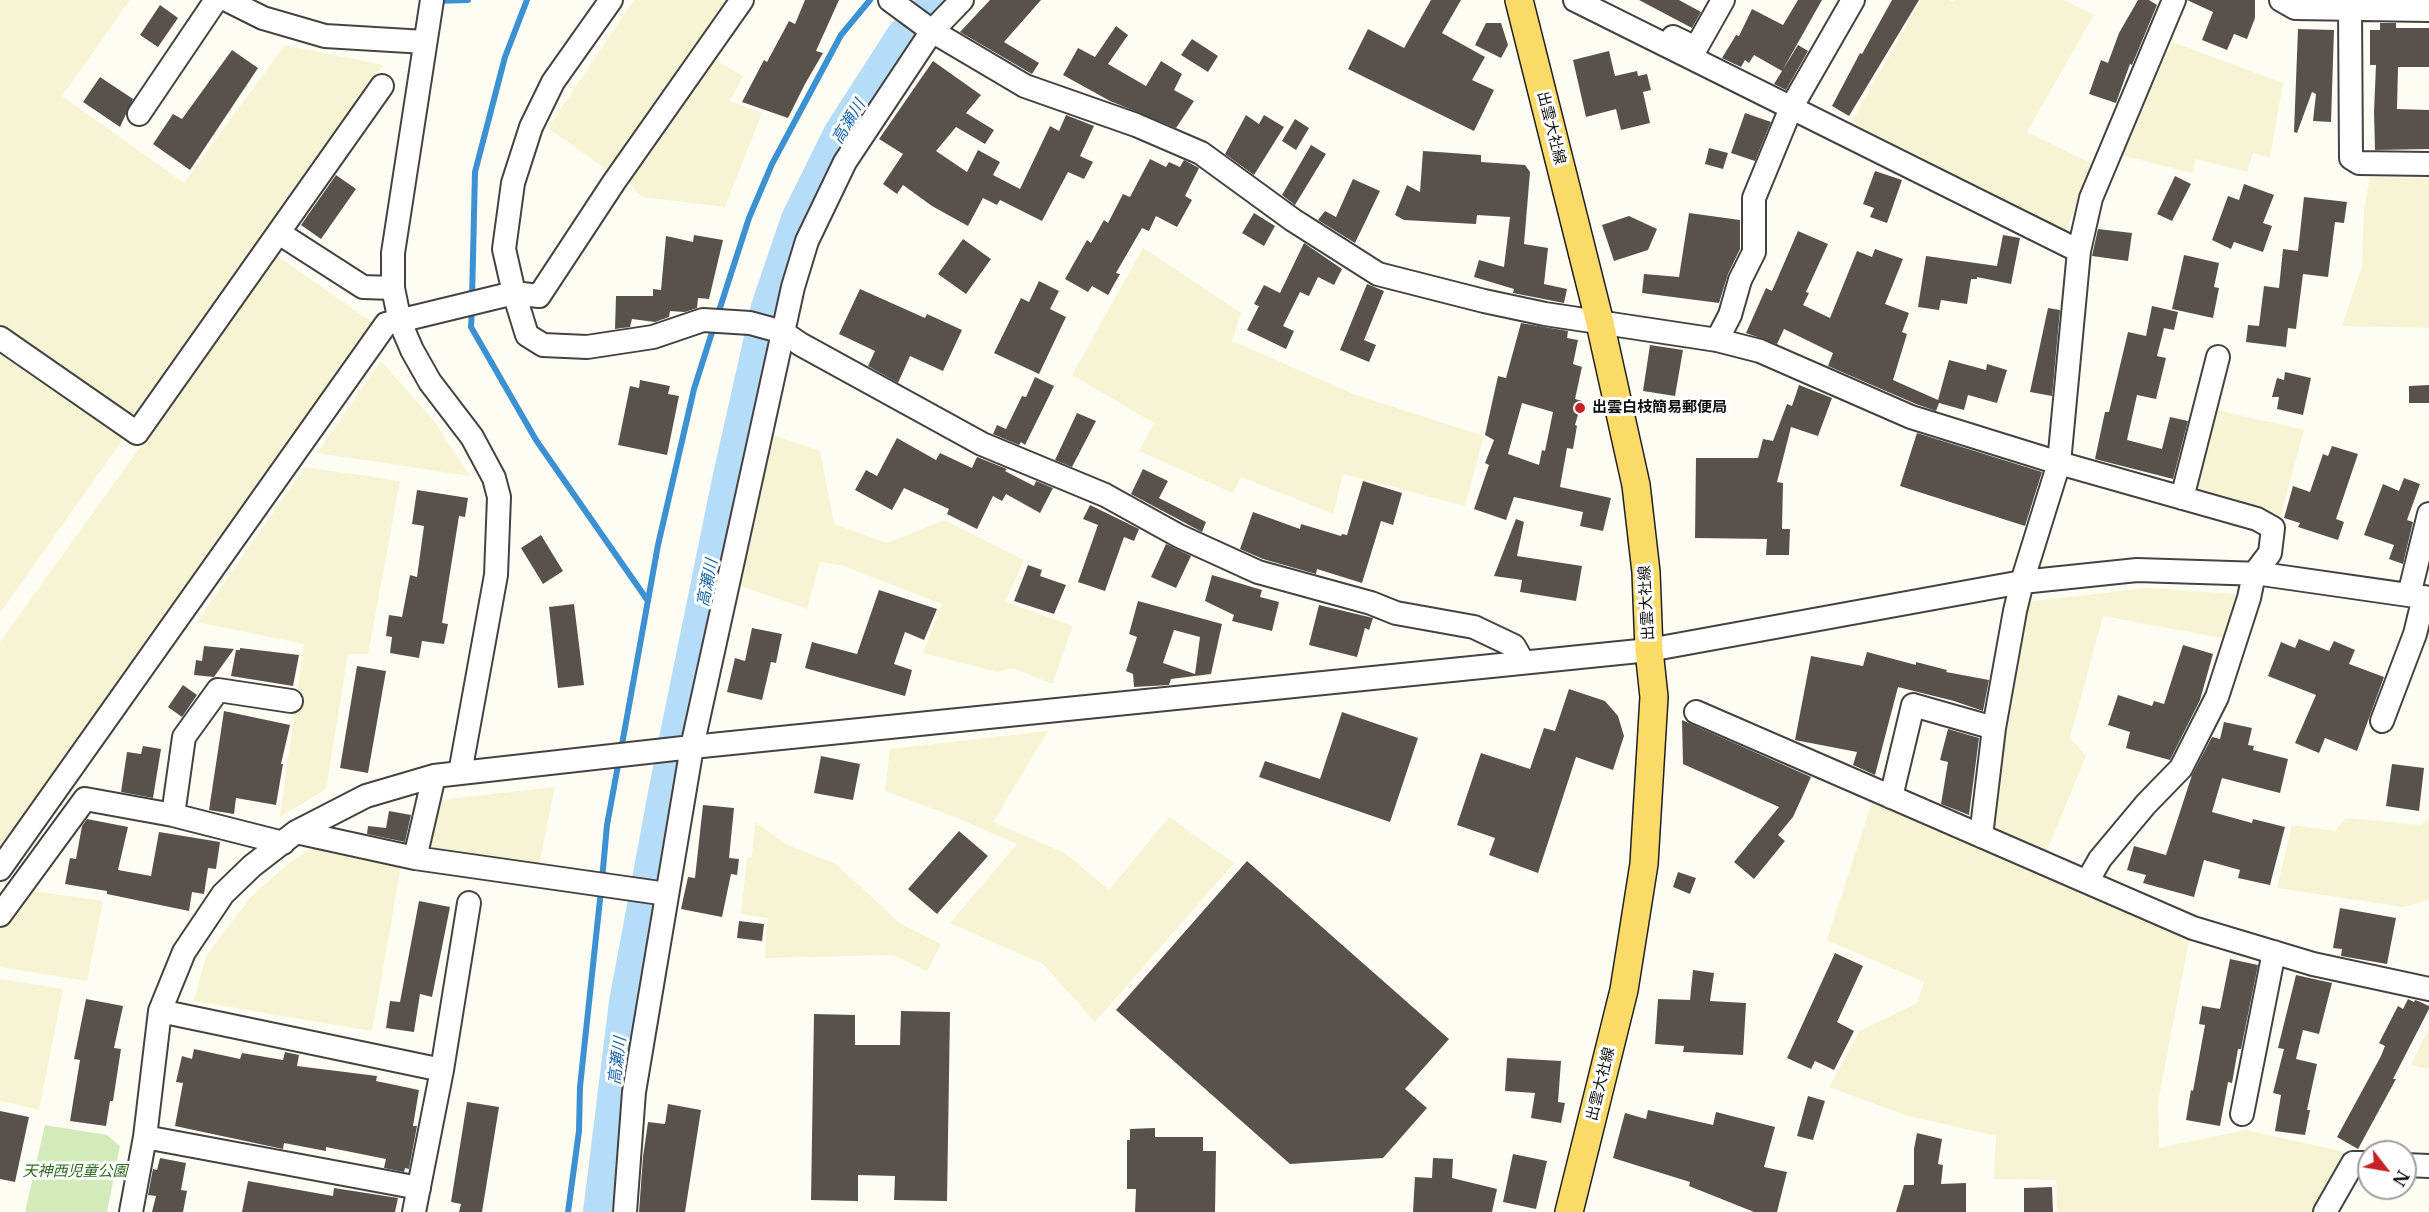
<!DOCTYPE html>
<html>
<head>
<meta charset="utf-8">
<style>
	body { margin:0 }
	#map { position:relative; width:2429px; height:1212px; overflow:hidden; background:#fffdf3; font-family:"Libre Baskerville",serif }
	canvas { display:block }
	.north { position:absolute; left:2357px; top:1140px; width:60px; height:60px; box-sizing:border-box; background:#fff; border:2px solid #9f9f9f; border-radius:50%; rotate:121deg; font-size:16px; font-weight:700; line-height:24px; text-align:center; color:#101010 }
	.north::after { content:''; display:block; margin:auto; width:21px; height:27px; background:#c52327; clip-path:polygon(50% 0,100% 100%,50% 72%,0 100%) }
</style>
</head>
<body>
<div id="map">
<canvas width="2429" height="1212"></canvas>
<div class="north">N</div>
</div>
<script>
const ctx = document.querySelector('canvas').getContext('2d');
ctx.lineJoin = 'round';
function fill(path, color) {
  ctx.fillStyle = color;
  ctx.fill(path, 'evenodd');
}
function poly(rows) {
  const path = new Path2D();
  for (const r of rows) {
    path.moveTo(r[0], r[1]);
    for (let i = 2; i < r.length; i += 2) path.lineTo(r[i], r[i + 1]);
  }
  return path;
}
function trace(path, color, width, dash) {
  ctx.strokeStyle = color;
  ctx.lineWidth = width;
  ctx.lineCap = dash ? 'butt' : 'round';
  ctx.setLineDash(dash || []);
  ctx.stroke(path);
}
function write(font, color, halo, rows, align = 'center') {
  ctx.font = font + ' "Libre Baskerville","Noto Sans JP",serif';
  ctx.lineWidth = 6;
  ctx.setLineDash([]);
  ctx.textBaseline = 'middle';
  ctx.strokeStyle = halo;
  ctx.fillStyle = color;
  for (const [text, x, y, turn = 0] of rows) {
    ctx.save();
    ctx.translate(x, y);
    ctx.rotate((+turn || 0) * Math.PI / 180);
    ctx.textAlign = isNaN(turn) ? turn : align;
    if (halo) ctx.strokeText(text, 0, 0);
    ctx.fillText(text, 0, 0);
    ctx.restore();
  }
}
fill(poly([
	[0,0,130,0,62,96,184,183,285,45,383,65,134,421,0,326],
	[634,0,732,0,610,172,548,128],
	[1921,0,1949,0,1953,2,1954,0,2064,0,2094,15,2027,132,2095,165,2063,235,1848,128],
	[2172,42,2283,83,2270,158,2253,153,2247,172,2196,159,2192,173,2121,155],
	[713,59,743,76,730,101,762,113,725,207,642,197,627,181],
	[2370,177,2429,178,2429,328,2342,326,2362,266,2364,210],
	[1143,248,1241,313,1232,341,1356,395,1484,436,1465,506,1343,474,1333,514,1241,477,1233,493,1139,451,1154,423,1072,375],
	[273,253,373,323,0,849,0,642,141,446],
	[0,352,123,439,0,613],
	[381,361,434,421,470,476,317,453],
	[2209,408,2304,430,2280,518,2188,492],
	[770,434,820,451,834,524,887,543,944,520,1024,560,1005,602,1073,626,1052,684,1013,668,997,672,923,653,942,604,841,565,820,562,807,609,738,585],
	[305,467,400,481,368,654,348,654,326,789,280,817,304,644,197,622],
	[2148,588,2237,594,2241,600,2227,639,2103,616,2070,738,2086,756,2046,853,1993,835,2005,712,2025,602],
	[1048,731,993,822,1065,853,1109,890,1169,817,1234,863,1095,1022,1043,964,950,923,1017,844,960,819,885,791,890,749],
	[555,787,538,870,424,849,431,801],
	[1873,799,2190,935,2158,1102,2159,1148,2245,1130,2350,1153,2317,1212,2057,1212,2056,1180,1994,1179,1996,1136,1905,1115,1829,1087,1860,1031,1917,1003,1924,982,1827,940],
	[2346,818,2421,825,2429,818,2429,900,2403,907,2277,888,2292,825,2335,831],
	[755,822,787,845,836,864,901,924,941,944,927,971,893,955,765,958,768,918,741,914,747,858,752,857],
	[316,845,401,866,372,1031,194,1001,206,956,251,897,288,864],
	[26,890,103,901,87,981,0,967,0,927],
	[0,979,63,989,39,1110,0,1101],
	[2429,1028,2429,1069,2411,1065]
]), '#f6f4d2');
fill(poly([
	[45,1125,107,1135,120,1146,107,1212,25,1212]
]), '#d3ebbb');
trace(poly([
	[436,1,468,0],
	[472,299,475,172,505,57,527,0],
	[472,309,471,327,536,440,648,601],
	[717,317,749,218,772,164,841,35,870,0],
	[621,750,658,545,694,389,714,326],
	[602,880,607,825,619,760],
	[568,1212,579,1131,580,1087,601,890]
]), '#3b91d1', 6);
trace(poly([
	[600,1212,626,1002,666,788,729,480,768,307,798,219,840,134,903,36,939,0]
]), '#b6ddf8', 34);
fill(poly([
	[805,0,839,0,816,51,823,53,805,84,788,118,742,102,764,60,767,62,789,21,795,24],
	[990,0,1041,0,1004,42,1039,63,1032,74,960,32],
	[1431,0,1461,0,1442,33,1485,57,1472,80,1494,90,1474,131,1348,69,1368,29,1404,48],
	[1639,0,1679,0,1701,12,1692,28],
	[1798,0,1822,0,1782,71,1754,55,1749,63,1745,60,1741,67,1722,58,1736,35,1739,36,1752,9,1783,25],
	[1892,0,1919,0,1849,116,1832,106,1860,53,1862,54],
	[2138,0,2149,0,2157,5,2132,65,2130,64,2116,103,2089,94,2101,60,2108,63,2119,33],
	[2187,0,2255,0,2255,18,2247,39,2234,34,2227,50,2202,40,2213,12],
	[160,5,178,18,158,47,140,35],
	[1486,23,1501,23,1508,45,1501,58,1475,45],
	[2380,23,2396,23,2396,28,2429,28,2429,67,2398,67,2397,109,2429,110,2429,149,2375,150,2374,112,2376,65,2370,65,2370,30,2380,30],
	[1116,26,1128,35,1108,64,1146,86,1161,61,1182,74,1174,90,1194,101,1176,128,1110,101,1063,75,1078,48,1095,57],
	[2298,29,2334,30,2331,122,2313,121,2316,94,2312,92,2297,133,2294,132],
	[1192,39,1218,56,1208,72,1181,55],
	[1798,45,1808,51,1786,90,1774,84],
	[232,50,258,68,190,170,153,144,173,114,182,119],
	[1609,51,1615,76,1637,71,1638,76,1647,74,1651,90,1643,92,1650,123,1621,130,1616,109,1586,117,1573,60],
	[933,61,981,95,966,113,994,130,985,144,956,127,936,151,967,172,978,150,1000,162,993,175,1020,189,1050,126,1059,131,1066,115,1094,126,1080,156,1093,162,1084,179,1068,172,1042,221,1000,200,997,205,983,198,968,226,932,206,903,185,897,194,883,184,903,154,879,139],
	[100,77,133,99,120,127,83,102],
	[1745,113,1771,122,1755,161,1731,153],
	[1246,115,1259,124,1264,115,1284,127,1254,175,1225,154],
	[1295,119,1309,128,1296,150,1282,141],
	[1311,145,1326,154,1295,205,1282,195],
	[1709,148,1728,153,1723,169,1705,164],
	[1423,151,1481,155,1481,162,1525,165,1530,172,1524,244,1548,248,1544,284,1567,289,1564,303,1513,293,1514,289,1474,277,1479,260,1504,267,1510,217,1477,215,1476,224,1404,220,1395,215,1407,185,1420,192],
	[1150,159,1166,167,1169,162,1180,167,1184,160,1199,168,1185,196,1192,200,1177,227,1156,216,1149,231,1142,228,1116,273,1120,274,1108,295,1092,286,1088,292,1065,279,1087,240,1091,243,1104,220,1108,223,1123,194,1130,197],
	[1875,171,1902,180,1887,223,1870,217,1874,208,1863,204],
	[336,175,356,189,321,239,301,225],
	[2175,176,2191,184,2172,221,2157,214],
	[1353,179,1380,191,1355,243,1318,220,1325,211,1336,217],
	[2244,184,2274,195,2263,223,2272,226,2263,252,2234,242,2231,249,2212,240,2228,196,2239,200],
	[2304,197,2347,202,2344,223,2335,222,2328,277,2303,274,2296,329,2288,328,2286,347,2246,342,2248,325,2259,326,2264,286,2279,288,2283,249,2298,251],
	[1254,213,1275,226,1264,246,1242,233],
	[1689,213,1740,220,1740,249,1728,274,1719,303,1642,293,1644,274,1679,277],
	[1629,216,1657,229,1648,250,1614,261,1602,225],
	[2098,229,2132,233,2128,261,2092,256],
	[1798,231,1828,244,1806,292,1809,293,1803,305,1830,318,1857,251,1872,257,1875,249,1903,259,1885,304,1909,313,1902,332,1907,334,1893,380,1938,400,1949,360,1986,370,1987,364,2007,370,1997,403,1968,395,1964,410,1939,403,1936,411,1916,404,1828,366,1833,353,1784,329,1777,344,1746,333,1766,288,1772,291],
	[694,235,723,240,709,299,698,298,697,308,685,312,670,311,669,317,655,322,632,319,630,327,615,329,616,296,653,296,653,289,661,290,666,236,693,242],
	[2003,235,2020,238,2011,284,1977,277,1977,279,1971,279,1967,304,1941,300,1939,310,1918,307,1926,256,1997,266],
	[963,239,991,259,966,294,938,274],
	[1304,243,1342,269,1334,285,1318,277,1309,296,1300,292,1283,326,1294,331,1286,349,1247,330,1259,306,1254,304,1264,285,1280,293],
	[2184,255,2219,263,2214,287,2219,288,2213,318,2172,309],
	[1039,281,1059,291,1050,309,1066,317,1039,374,994,353,1021,298,1029,302],
	[1367,284,1384,291,1364,340,1376,345,1369,362,1340,350],
	[860,289,925,318,927,314,962,330,943,371,910,356,898,383,868,366,875,351,839,334],
	[2152,306,2178,312,2174,330,2164,328,2157,356,2166,358,2156,399,2137,395,2127,440,2162,449,2170,417,2188,421,2173,479,2095,459,2105,412,2109,412,2128,332,2146,336],
	[2048,308,2060,310,2052,396,2030,392],
	[1521,323,1568,331,1567,338,1578,340,1573,364,1582,367,1575,399,1582,401,1575,425,1577,426,1573,449,1567,448,1560,487,1611,498,1603,531,1580,526,1583,512,1514,497,1506,520,1474,509,1489,465,1485,463,1494,440,1485,435,1498,376,1506,378],
	[1522,403,1553,412,1545,451,1542,450,1539,465,1508,454],
	[1650,345,1683,350,1675,396,1643,391],
	[2285,372,2311,378,2303,415,2277,409,2279,397,2272,397,2277,378,2284,380],
	[1035,377,1054,386,1025,445,1021,442,1019,445,993,434,997,425,1006,429,1022,396,1026,397],
	[640,380,670,386,668,394,679,396,667,455,618,445,630,386,639,388],
	[1799,385,1832,398,1818,436,1791,427,1777,482,1783,483,1782,529,1790,529,1789,555,1766,555,1767,539,1695,538,1696,458,1758,458,1763,439,1773,441,1787,404,1792,406],
	[2429,385,2429,403,2409,403,2409,386],
	[1077,413,1096,421,1072,467,1055,460],
	[1917,433,2042,472,2025,526,1900,486],
	[897,438,936,460,940,453,972,468,977,457,1007,469,1005,471,1034,486,1036,481,1053,488,1040,513,1006,494,1002,501,993,496,977,529,947,514,949,509,904,488,892,510,855,490,866,470,877,476],
	[2332,446,2358,454,2336,519,2344,522,2338,540,2298,527,2300,523,2284,518,2293,486,2310,492,2323,454,2328,456],
	[1143,469,1168,481,1159,498,1206,522,1202,532,1131,494],
	[2404,478,2420,484,2407,520,2413,522,2403,564,2389,559,2394,545,2364,535,2383,484,2399,491],
	[1363,481,1402,493,1393,525,1381,521,1362,583,1317,569,1316,574,1263,559,1240,549,1253,512,1300,529,1301,524,1341,536,1342,534,1347,535],
	[417,490,468,498,465,517,459,516,442,623,448,624,444,644,422,641,419,658,390,653,392,637,386,636,389,615,402,617,410,575,417,577,424,526,412,524],
	[1090,505,1139,529,1134,541,1124,537,1105,591,1078,582,1098,525,1083,519],
	[1516,519,1524,522,1517,556,1582,566,1576,601,1520,592,1522,580,1494,576],
	[541,535,563,571,543,584,521,548],
	[1166,544,1191,556,1176,588,1151,577],
	[1028,565,1042,570,1040,576,1066,585,1054,614,1014,601],
	[1212,575,1262,590,1260,597,1279,602,1272,631,1232,621,1234,615,1205,601],
	[879,590,937,609,924,640,905,632,894,664,912,670,905,696,805,668,812,642,857,654],
	[1138,601,1222,624,1211,674,1171,679,1169,685,1134,687,1133,674,1126,671,1137,637,1129,634],
	[1174,630,1200,637,1195,674,1163,663],
	[574,604,584,685,558,688,549,607],
	[1319,605,1373,618,1369,630,1365,628,1357,657,1309,645],
	[752,628,782,634,776,663,771,662,762,700,727,692,735,658,745,661],
	[2299,639,2329,651,2334,641,2355,650,2349,664,2384,677,2357,751,2325,738,2319,753,2295,743,2316,695,2268,676,2281,642,2295,648],
	[2183,645,2213,654,2200,700,2170,760,2126,748,2130,732,2108,725,2118,695,2152,706,2154,701,2164,704],
	[204,646,234,649,214,677,194,675,196,660,202,661],
	[240,648,299,655,293,686,231,676,236,650,240,650],
	[1867,652,1916,665,1916,662,1947,670,1946,672,1989,680,1983,711,1954,701,1898,687,1875,775,1853,765,1857,752,1795,740,1811,656,1863,666],
	[357,666,386,671,368,773,340,768],
	[183,685,197,695,182,717,168,707],
	[1569,689,1605,701,1618,716,1624,736,1613,770,1576,757,1538,873,1489,855,1495,838,1457,825,1481,753,1530,769,1544,728,1555,731],
	[224,711,290,725,281,764,283,764,276,805,236,798,234,814,209,810],
	[1342,712,1418,738,1390,822,1259,777,1265,761,1320,779],
	[1682,720,1811,777,1793,817,1778,835,1785,841,1754,879,1734,862,1779,807,1683,764],
	[2224,722,2252,728,2248,745,2254,746,2253,750,2288,759,2280,793,2222,778,2212,812,2252,823,2253,819,2285,827,2270,885,2238,878,2240,870,2204,860,2194,897,2143,883,2146,875,2127,870,2134,846,2166,855,2192,775,2212,737,2220,739],
	[1948,729,1979,738,1969,815,1941,804,1948,762,1940,760],
	[143,746,161,749,153,798,121,792,127,752,141,754],
	[821,756,860,764,853,800,814,793],
	[2392,764,2424,768,2419,811,2386,806],
	[703,805,734,808,729,858,739,859,737,875,731,874,722,917,681,909,688,877,695,878],
	[389,811,411,815,405,842,367,834,368,826,386,828],
	[87,819,128,827,118,870,151,876,159,832,220,842,216,869,208,868,204,894,192,892,189,911,107,894,107,891,65,884,70,858,76,859,82,826],
	[959,831,988,856,937,914,908,889],
	[1247,861,1449,1039,1405,1089,1427,1108,1383,1158,1290,1164,1116,1010],
	[1678,872,1696,878,1690,894,1673,887],
	[419,901,450,907,432,997,420,994,414,1032,386,1028,390,1001,400,1002],
	[2340,908,2396,918,2387,964,2341,956,2342,949,2333,948],
	[739,921,764,924,762,941,737,938],
	[1835,953,1863,966,1837,1022,1854,1031,1834,1070,1815,1061,1811,1069,1787,1058],
	[2230,959,2258,965,2241,1049,2238,1049,2232,1083,2228,1082,2220,1126,2186,1120,2191,1090,2193,1091,2205,1025,2199,1024,2202,1006,2220,1009],
	[1693,970,1714,973,1710,1001,1746,1003,1743,1055,1683,1052,1684,1046,1655,1044,1658,999,1690,1000],
	[2296,975,2332,983,2319,1034,2303,1030,2296,1059,2317,1064,2307,1110,2310,1110,2305,1135,2275,1131,2281,1095,2273,1093,2284,1049,2278,1048],
	[86,999,123,1006,114,1048,121,1049,113,1101,110,1101,106,1126,70,1121,80,1060,74,1059],
	[2408,999,2414,1002,2415,1000,2418,1001,2429,1006,2429,1009,2393,1079,2396,1079,2358,1149,2337,1137,2381,1056,2385,1046,2379,1043,2398,1006,2403,1009],
	[901,1011,950,1012,947,1201,894,1200,895,1176,858,1175,858,1201,811,1200,814,1014,855,1015,855,1045,900,1045],
	[194,1049,240,1059,242,1053,283,1060,285,1052,299,1055,297,1066,377,1076,376,1081,419,1090,413,1126,417,1126,409,1169,405,1168,404,1172,384,1168,386,1159,326,1147,326,1151,284,1143,283,1149,175,1126,183,1083,176,1082,182,1056,192,1059],
	[1507,1058,1561,1061,1558,1102,1565,1103,1561,1123,1531,1118,1535,1093,1505,1091],
	[1808,1096,1825,1101,1813,1140,1797,1136],
	[467,1102,499,1107,482,1212,459,1212,461,1204,451,1202],
	[668,1104,701,1110,685,1212,639,1212,643,1157,648,1122,665,1124],
	[1648,1110,1713,1125,1716,1112,1775,1127,1764,1167,1787,1172,1777,1212,1754,1212,1689,1186,1690,1182,1613,1158,1625,1113,1646,1119],
	[0,1111,29,1117,15,1182,0,1179],
	[1155,1128,1155,1137,1203,1137,1203,1151,1216,1151,1215,1212,1135,1212,1136,1189,1127,1189,1127,1140,1130,1140,1130,1129],
	[1917,1133,1942,1139,1938,1164,1943,1165,1941,1184,1966,1183,1966,1212,1896,1212,1904,1185,1914,1185,1914,1149],
	[1513,1154,1547,1161,1536,1209,1503,1202],
	[160,1158,186,1163,181,1190,187,1191,183,1212,152,1212,156,1196,148,1195,153,1169,157,1170],
	[1433,1158,1453,1159,1452,1178,1497,1189,1492,1212,1413,1212,1415,1177,1432,1178],
	[248,1181,333,1196,334,1188,398,1198,395,1212,242,1212],
	[2052,1187,2053,1212,2024,1212,2024,1188]
]), '#59514c');
const minor = poly([
	[227,0,263,18,325,36,425,42],
	[432,0,393,253,393,288,400,322,412,350,430,382,472,437,494,478,499,497,496,575,460,773],
	[611,0,553,82,531,127,513,183,504,249,514,293,527,335,543,345,587,347,653,337,703,320,750,323,783,332,800,344,982,444,1105,495,1179,536,1258,572,1371,603,1396,613,1474,627,1514,646,1523,662],
	[890,0,932,31,1025,86,1136,125,1201,153,1293,220,1378,274,1484,301,1545,314,1717,340,1760,351,1911,417,2059,463,2257,519,2273,528,2270,553,2254,574,2249,598,2217,697,2181,768,2146,804,2100,859,2087,882],
	[1575,0,2079,251],
	[2281,0,2295,8,2429,10],
	[2350,9,2351,158,2359,163,2429,164],
	[1673,37,1696,48,1723,0],
	[139,114,216,0],
	[279,233,363,287,393,288],
	[0,338,137,433,382,86],
	[1717,340,1730,315,1740,280,1754,252,1754,198,1791,108,1853,0],
	[2182,498,2218,357],
	[2409,595,2429,514],
	[1696,712,2193,928,2313,964,2429,989],
	[2382,721,2415,634,2424,597],
	[1891,797,1913,705,1994,728],
	[173,815,184,737,218,690,291,701],
	[296,832,415,858,667,894],
	[1981,836,1994,728,2015,611,2022,582,2059,463,2079,251,2091,198,2174,0],
	[415,858,434,776],
	[0,869,386,324,514,293,539,296,614,182,742,0],
	[0,915,85,799,173,815,283,843],
	[160,1011,442,1070],
	[2242,1114,2274,952],
	[145,1137,419,1188],
	[2405,1165,2429,1166],
	[131,1212,145,1137,160,1011,184,952,223,894,252,866,296,832,366,796,434,776,692,747,1649,650,2022,582,2137,570,2262,574,2429,598],
	[414,1212,442,1070,469,903],
	[625,1212,634,1092,692,747,793,287,807,241,845,162,932,31,962,0],
	[2325,1212,2353,1163,2369,1163]
]);
const major = poly([
	[1519,0,1600,323,1636,485,1646,572,1649,650,1654,697,1644,864,1624,990,1569,1212]
]);
trace(minor, '#434343', 26);
trace(major, '#212121', 30);
trace(minor, '#fff', 22);
trace(major, '#fbdb67', 27);
for (const [x, y, r, color] of [
	[1580,408,6,"#c52327"]
]) {
  const dot = new Path2D();
  dot.arc(x, y, r, 0, 2 * Math.PI);
  ctx.fillStyle = color;
  ctx.fill(dot);
  trace(dot, '#fff', 2);
}
write('15px', '#101010', '#fff', [
	["出雲大社線",1551,128,76],
	["出雲大社線",1647,603,-93],
	["出雲大社線",1601,1084,-76]
]);
write('bold 15px', '#101010', '#fff', [
	["出雲白枝簡易郵便局",1592,408]
], 'left');
write('italic 15px', '#2b6b1d', '#fff', [
	["天神西児童公園",75,1172]
]);
write('italic 16px', '#1563a6', '#fff', [
	["高瀬川",849,122,-59],
	["高瀬川",708,583,-79],
	["高瀬川",618,1061,-83]
]);
</script>
</body>
</html>
